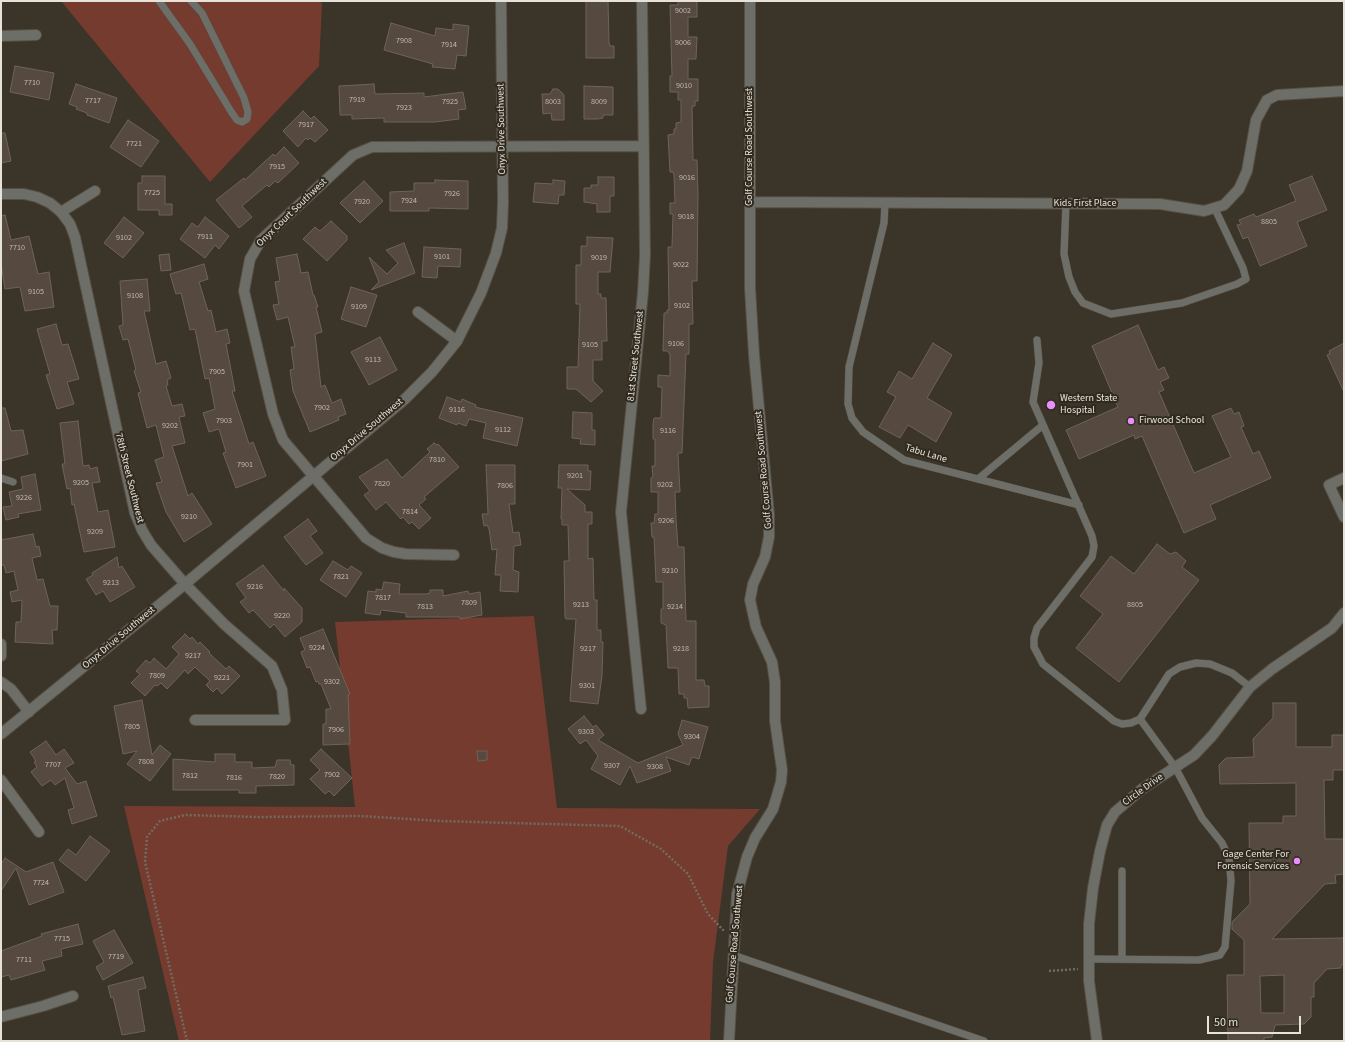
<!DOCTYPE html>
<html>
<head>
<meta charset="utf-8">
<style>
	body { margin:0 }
	#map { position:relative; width:1345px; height:1042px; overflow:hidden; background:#3b3429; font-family:"Source Sans 3",sans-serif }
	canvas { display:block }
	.frame { position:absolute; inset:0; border:2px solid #e7e3db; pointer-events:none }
	.scale { position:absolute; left:1207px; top:1016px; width:94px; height:18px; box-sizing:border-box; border:2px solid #e7e3db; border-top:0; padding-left:5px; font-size:12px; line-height:14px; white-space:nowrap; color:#e7e3db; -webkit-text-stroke:3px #302a1f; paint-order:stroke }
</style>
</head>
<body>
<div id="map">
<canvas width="1345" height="1042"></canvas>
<div class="frame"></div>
<div class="scale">50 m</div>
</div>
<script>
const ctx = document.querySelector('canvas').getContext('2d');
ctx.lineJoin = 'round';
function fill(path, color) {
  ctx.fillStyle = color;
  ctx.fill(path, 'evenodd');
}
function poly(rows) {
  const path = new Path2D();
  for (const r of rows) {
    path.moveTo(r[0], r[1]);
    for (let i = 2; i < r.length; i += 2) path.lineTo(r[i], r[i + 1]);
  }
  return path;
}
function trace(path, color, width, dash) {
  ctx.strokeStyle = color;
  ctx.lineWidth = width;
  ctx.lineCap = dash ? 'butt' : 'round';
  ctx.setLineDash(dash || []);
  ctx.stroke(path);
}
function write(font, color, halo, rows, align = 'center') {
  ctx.font = font + ' "Source Sans 3",sans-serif';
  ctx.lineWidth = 4;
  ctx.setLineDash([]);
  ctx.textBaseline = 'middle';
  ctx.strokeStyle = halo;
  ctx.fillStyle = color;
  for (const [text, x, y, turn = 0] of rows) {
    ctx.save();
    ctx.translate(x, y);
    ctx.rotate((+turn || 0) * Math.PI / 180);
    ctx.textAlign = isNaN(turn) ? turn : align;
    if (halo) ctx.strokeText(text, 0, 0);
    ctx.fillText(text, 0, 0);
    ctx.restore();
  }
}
fill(poly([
	[61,1,320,1,322,4,319,66,210,182],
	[534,616,557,808,760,809,728,846,713,962,710,1041,179,1041,124,806,355,807,335,622]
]), '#753b2e');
const building = poly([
	[586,1,608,1,609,43,610,46,614,46,614,58,586,58,586,1],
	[678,1,697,1,697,17,688,17,688,37,697,37,696,59,688,59,688,79,698,79,698,101,695,101,695,106,692,106,693,160,697,160,698,194,697,281,692,281,693,324,689,324,689,354,686,354,682,453,678,453,680,492,675,492,676,519,678,547,684,547,686,621,696,621,696,680,704,680,705,686,709,686,709,707,688,708,687,698,684,698,684,694,679,694,678,668,668,668,666,625,661,623,661,609,663,609,663,582,656,582,654,537,652,537,651,523,654,523,655,514,658,514,658,492,651,492,651,478,653,477,652,466,655,466,655,439,653,439,653,424,654,418,661,418,662,387,658,387,658,375,670,376,670,355,668,351,663,351,664,313,667,313,667,310,669,310,668,247,672,247,673,214,670,214,670,203,675,203,674,175,673,172,670,172,668,135,674,134,674,129,676,129,676,123,681,122,681,100,678,100,678,92,670,92,670,76,672,76,670,5,678,5,678,1],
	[391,23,435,36,436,28,453,30,453,24,469,26,466,56,457,55,455,69,432,67,433,64,384,50,391,23],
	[15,66,54,73,49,100,10,92,15,66],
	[76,84,117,98,109,123,87,115,87,113,76,109,77,107,69,104,76,84],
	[374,84,375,94,424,93,424,97,463,92,466,109,458,110,459,119,435,122,384,122,384,118,352,119,352,115,340,115,339,86,374,84],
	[584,86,613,87,613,115,603,115,603,118,598,119,584,119,584,86],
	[553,89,558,89,564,95,564,120,552,120,551,113,543,114,542,94,550,94,553,89],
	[303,111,311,119,314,116,328,130,315,142,310,138,308,140,306,138,298,147,283,131,303,111],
	[128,120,159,141,141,167,110,147,128,120],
	[1,133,5,133,11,161,1,163,1,133],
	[284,147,299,163,278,183,275,181,269,187,267,185,242,206,252,217,239,228,216,200,244,178,245,180,273,154,275,156,284,147],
	[142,176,165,176,165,204,172,204,172,215,159,215,159,210,138,210,138,183,142,183,142,176],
	[1312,176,1327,210,1297,222,1307,246,1260,266,1248,237,1243,239,1237,225,1241,224,1239,220,1254,214,1256,217,1296,201,1289,185,1312,176],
	[598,177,614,177,614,196,610,196,610,212,597,212,597,204,584,202,584,188,591,188,591,185,598,185,598,177],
	[435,180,468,181,468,209,429,208,429,211,390,211,390,192,414,191,414,183,435,183,435,180],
	[553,180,565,181,564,195,559,195,558,204,533,202,535,183,553,184,553,180],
	[364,181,383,201,360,223,340,203,364,181],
	[5,215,11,240,29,236,38,274,49,272,54,307,25,311,20,287,5,289,1,263,1,216,5,215],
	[124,217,144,233,123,258,104,243,124,217],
	[205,217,229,236,219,249,215,245,205,258,180,239,192,223,198,227,205,217],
	[331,221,347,236,347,240,327,261,303,239,315,227,320,231,331,221],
	[587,237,613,238,610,272,598,272,598,294,601,294,601,298,606,298,607,341,602,341,602,360,593,360,593,381,603,391,591,402,576,389,567,389,567,367,578,367,580,304,576,304,576,265,581,265,581,246,587,246,587,237],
	[404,243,415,273,371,290,379,282,369,257,387,274,398,263,386,250,404,243],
	[424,247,461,249,460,267,438,266,437,278,422,277,424,247],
	[169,254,171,270,161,271,159,255,169,254],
	[297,254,301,273,308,272,313,295,314,295,318,307,316,307,322,332,315,334,321,387,325,385,332,403,341,399,346,414,338,417,339,420,310,432,293,391,290,370,294,369,291,347,295,347,288,317,277,320,273,305,279,304,275,282,280,281,276,258,297,254],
	[204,264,208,279,199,282,208,311,211,310,216,332,227,329,230,343,226,344,235,391,232,391,249,444,253,442,266,476,236,488,223,453,226,452,219,429,209,432,203,413,215,409,209,378,205,379,195,329,190,330,181,293,176,294,170,274,204,264],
	[147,279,150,311,144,311,156,364,166,361,171,378,167,380,168,385,166,386,172,406,182,404,185,416,179,417,185,443,172,446,188,496,192,493,212,524,184,542,166,512,156,483,162,482,155,460,164,457,156,425,147,428,138,393,141,392,134,371,136,370,128,339,123,340,119,326,123,325,120,281,147,279],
	[351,287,377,295,366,327,341,319,351,287],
	[56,324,62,345,68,344,79,379,67,382,74,404,57,409,46,375,50,374,37,329,56,324],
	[1138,325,1158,370,1164,367,1169,378,1160,382,1164,390,1159,392,1194,473,1231,457,1212,416,1231,408,1234,414,1239,412,1244,426,1241,427,1253,454,1259,451,1271,478,1210,505,1216,519,1184,533,1142,436,1135,439,1134,435,1079,459,1066,430,1118,407,1092,346,1138,325],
	[380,337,397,370,369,385,351,352,380,337],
	[933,343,952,355,927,398,952,413,936,442,908,425,900,438,879,427,896,397,887,392,899,371,912,379,933,343],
	[1344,343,1344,392,1327,355,1330,354,1329,351,1344,343],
	[447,397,461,402,462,399,476,405,475,407,523,418,517,446,483,438,486,423,469,419,466,426,458,423,457,425,439,418,447,397],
	[1,408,5,408,11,431,23,430,28,454,1,461,1,408],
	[573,412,592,413,592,430,595,430,595,445,580,444,581,439,572,438,573,412],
	[78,421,83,466,89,465,90,469,97,467,100,482,92,483,98,512,108,510,115,547,84,552,74,504,72,505,70,488,67,489,62,464,65,464,60,423,78,421],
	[434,443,437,445,438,444,459,467,424,497,426,499,419,505,431,518,419,529,412,522,409,524,403,517,401,519,386,502,376,510,364,495,370,491,359,477,387,459,402,478,430,452,427,449,434,443],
	[486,465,515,465,515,504,509,504,513,533,519,532,521,545,514,546,513,570,519,572,518,592,500,591,501,575,495,575,497,549,492,550,489,529,487,525,484,526,482,514,488,514,486,465],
	[559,465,588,465,588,471,591,471,590,490,567,489,585,505,585,512,592,512,592,524,588,524,588,559,593,558,594,600,597,600,597,630,601,630,601,642,603,642,602,676,598,704,570,701,576,619,566,619,565,617,564,561,569,561,568,525,562,525,562,519,561,519,562,488,558,488,559,465],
	[35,474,41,510,18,514,19,517,6,520,3,507,12,506,9,492,23,489,21,477,35,474],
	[308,519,317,531,310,536,323,553,306,565,284,537,308,519],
	[33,534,36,547,39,546,41,556,32,558,37,580,43,579,50,606,58,606,57,630,52,630,53,644,15,642,16,622,21,622,22,600,12,602,10,592,18,590,14,571,6,573,4,565,1,565,1,540,33,534],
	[1157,544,1170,554,1176,552,1186,561,1182,567,1199,580,1119,682,1076,648,1103,614,1080,596,1111,556,1134,574,1157,544],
	[117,557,119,568,122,566,135,587,110,602,103,591,96,595,86,579,93,575,92,573,117,557],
	[333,561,348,570,351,566,362,573,346,597,320,580,333,561],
	[263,565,284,591,284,588,302,608,302,622,285,637,274,624,270,628,253,610,249,613,240,602,246,598,236,584,263,565],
	[384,582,400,584,399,594,426,594,430,593,430,590,443,590,443,596,468,591,469,594,480,592,482,615,460,619,460,617,406,617,406,613,381,610,380,615,365,613,368,591,376,592,376,589,382,590,384,582],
	[323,629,350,694,348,695,350,744,323,745,323,724,326,724,326,709,331,709,321,684,319,684,318,681,316,682,310,667,307,668,301,652,305,650,300,638,323,629],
	[185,634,190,639,192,637,198,644,200,642,210,652,209,653,226,669,229,666,240,676,222,694,217,688,213,692,206,685,210,681,195,667,188,674,185,670,167,689,161,683,157,686,155,685,145,696,131,683,140,674,136,671,146,660,150,663,154,658,166,669,179,654,172,647,185,634],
	[142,700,152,755,160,745,171,754,150,781,127,764,137,751,123,754,114,706,142,700],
	[1273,703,1296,703,1296,747,1332,747,1332,735,1344,735,1344,770,1333,770,1333,780,1324,780,1325,839,1344,839,1344,874,1335,875,1336,883,1325,884,1272,939,1344,938,1344,965,1341,965,1341,968,1327,969,1314,983,1314,997,1311,997,1311,1017,1304,1024,1275,1025,1272,1037,1264,1038,1264,1041,1228,1041,1227,975,1244,975,1244,940,1232,929,1232,922,1250,904,1249,823,1283,823,1283,816,1296,816,1296,783,1220,784,1219,765,1226,758,1254,757,1253,739,1273,718,1273,703],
	[1284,975,1284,1013,1261,1013,1260,976,1284,975],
	[584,716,593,727,596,725,604,735,598,740,638,763,683,745,678,734,682,720,708,727,699,759,692,757,689,765,666,757,671,771,637,783,630,766,620,785,591,769,598,756,586,740,580,744,568,729,584,716],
	[46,741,56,755,64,749,74,763,65,768,77,784,86,781,97,816,72,824,68,810,74,808,65,778,55,785,51,780,42,786,31,772,37,767,34,762,36,761,30,752,46,741],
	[321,749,352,778,334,796,329,791,325,794,310,779,320,770,310,760,321,749],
	[477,751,487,751,487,760,478,761,477,751],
	[215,754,235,754,235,762,252,762,252,768,275,767,277,760,290,760,291,765,294,765,294,785,256,786,256,793,239,793,239,790,173,790,173,759,215,762,215,754],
	[90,836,110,851,86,881,59,860,68,849,76,855,90,836],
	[5,858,26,872,53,862,64,892,29,905,16,868,1,891,1,864,5,858],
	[78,924,83,944,61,949,62,956,42,961,45,970,11,980,9,975,1,977,1,951,42,936,41,934,78,924],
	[114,930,133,963,103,980,96,967,104,962,93,941,114,930],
	[143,977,146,988,138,990,145,1031,122,1035,113,997,111,998,108,986,143,977]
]);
fill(building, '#554940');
trace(building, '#6f635a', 1);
const service = poly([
	[159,1,190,44,232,113,237,120,242,122,247,119,248,112,244,98,202,13,191,1],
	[885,203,884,223,849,367,848,404,852,418,863,432,904,460,1079,505],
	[1066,204,1064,254,1069,277,1075,292,1083,303,1111,314,1182,303,1237,284,1246,279,1243,268,1215,209],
	[1037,340,1039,363,1033,402,1092,536,1094,546,1092,557,1037,628,1034,638,1034,647,1043,664,1114,721,1122,724,1131,723,1140,719],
	[1,478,13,482],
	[978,479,1043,425],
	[733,955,984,1041],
	[1089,959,1199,960,1220,955,1225,947,1231,881,1229,858,1222,843,1202,818,1175,767,1140,719,1169,674,1180,667,1196,663,1210,664,1232,673,1250,687],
	[1122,959,1122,871]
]);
const minor = poly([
	[1,36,36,35],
	[750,202,1160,204,1204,211,1224,205,1239,189,1247,171,1256,120,1267,100,1277,95,1344,91],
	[61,212,95,191],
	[418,312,457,341],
	[1344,478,1329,485,1344,517],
	[454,555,406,554,394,552,382,548,366,538,283,440,273,414,244,291,250,259,261,240,353,155,372,147,642,146],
	[185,584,224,624,272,666,282,690,285,720,195,720],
	[1,644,1,656],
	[1,682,11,689,29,712],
	[641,709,621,512,643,292,645,255,642,1],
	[1,780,39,832],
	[1,1017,43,1006,73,996],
	[729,1041,737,894,747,857,755,838,773,809,781,782,782,770,775,721,775,682,772,662,756,627,750,600,753,584,765,557,769,537,769,515,754,355,750,288,750,1],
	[1097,1041,1089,981,1089,924,1093,888,1100,851,1107,825,1115,812,1142,789,1194,755,1212,736,1250,687,1272,669,1332,628,1344,613]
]);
const tertiary = poly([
	[1,194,24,194,37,197,50,203,61,212,70,224,75,237,135,513,142,530,151,545,185,584],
	[1,734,185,584,404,400,432,372,457,341,481,293,496,253,502,228,503,203,501,1]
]);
trace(service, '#575045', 8);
trace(minor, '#575045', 12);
trace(tertiary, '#575045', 12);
trace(poly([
	[1049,971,1078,969],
	[187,1041,145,862,147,837,160,821,185,815,259,817,360,816,440,821,620,826,661,849,688,874,708,914,724,931]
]), '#726c62', 2.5, [2, 2]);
trace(service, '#6e6e68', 7);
trace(minor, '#6e6e68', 10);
trace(tertiary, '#6e6e68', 10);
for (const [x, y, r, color] of [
	[1051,405,5,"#eb8dfc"],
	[1131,421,4,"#eb8dfc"],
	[1297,861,4,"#eb8dfc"]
]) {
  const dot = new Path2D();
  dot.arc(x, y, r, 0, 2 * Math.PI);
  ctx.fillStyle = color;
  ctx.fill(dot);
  trace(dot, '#302a1f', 1.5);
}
write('8px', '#c2bcb4', null, [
	["9002",683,11],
	["7908",404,41],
	["9006",683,43],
	["7914",449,45],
	["7710",32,83],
	["9010",684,86],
	["7919",357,100],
	["7717",93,101],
	["7925",450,102],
	["8003",553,102],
	["8009",599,102],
	["7923",404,108],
	["7917",306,125],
	["7721",134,144],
	["7915",277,167],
	["9016",687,178],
	["7725",152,193],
	["7926",452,194],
	["7924",409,201],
	["7920",362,202],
	["9018",686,217],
	["8805",1269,222],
	["7911",205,237],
	["9102",124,238],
	["7710",17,248],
	["9101",442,257],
	["9019",599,258],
	["9022",681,265],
	["9105",36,292],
	["9108",135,296],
	["9102",682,306],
	["9109",359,307],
	["9106",676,344],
	["9105",590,345],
	["9113",373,360],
	["7905",217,372],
	["7902",322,408],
	["9116",457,410],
	["7903",224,421],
	["9202",170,426],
	["9112",503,430],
	["9116",668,431],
	["7810",437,460],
	["7901",245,465],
	["9201",575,476],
	["9205",81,483],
	["7820",382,484],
	["9202",665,485],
	["7806",505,486],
	["9226",24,498],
	["7814",410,512],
	["9210",189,517],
	["9206",666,521],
	["9209",95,532],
	["9210",670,571],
	["7821",341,577],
	["9213",111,583],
	["9216",255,587],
	["7817",383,598],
	["7809",469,603],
	["9213",581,605],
	["8805",1135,605],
	["7813",425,607],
	["9214",675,607],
	["9220",282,616],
	["9224",317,648],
	["9217",588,649],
	["9218",681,649],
	["9217",193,656],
	["7809",157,676],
	["9221",222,678],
	["9302",332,682],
	["9301",587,686],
	["7805",132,727],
	["7906",336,730],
	["9303",586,732],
	["9304",692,737],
	["7808",146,762],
	["7707",53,765],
	["9307",612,766],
	["9308",655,767],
	["7902",332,775],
	["7812",190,776],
	["7820",277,777],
	["7816",234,778],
	["7724",41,883],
	["7715",62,939],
	["7719",116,957],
	["7711",24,960]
]);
write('10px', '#e7e3db', '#302a1f', [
	["Onyx Drive Southwest",502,129,-91],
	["Golf Course Road Southwest",750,147,-90],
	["Kids First Place",1085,204],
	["Onyx Court Southwest",292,213,-44],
	["81st Street Southwest",636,356,-84],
	["Onyx Drive Southwest",367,430,-40],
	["Tabu Lane",926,454,17],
	["Golf Course Road Southwest",764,470,-95],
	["78th Street Southwest",129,478,76],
	["Onyx Drive Southwest",119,638,-40],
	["Circle Drive",1143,790,-36],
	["Golf Course Road Southwest",735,944,-85]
]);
write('10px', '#e7e3db', '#302a1f', [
	["Western State",1060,399],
	["Hospital",1060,411],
	["Firwood School",1139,421],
	["Gage Center For",1289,855,"right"],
	["Forensic Services",1289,867,"right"]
], 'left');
</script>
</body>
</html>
